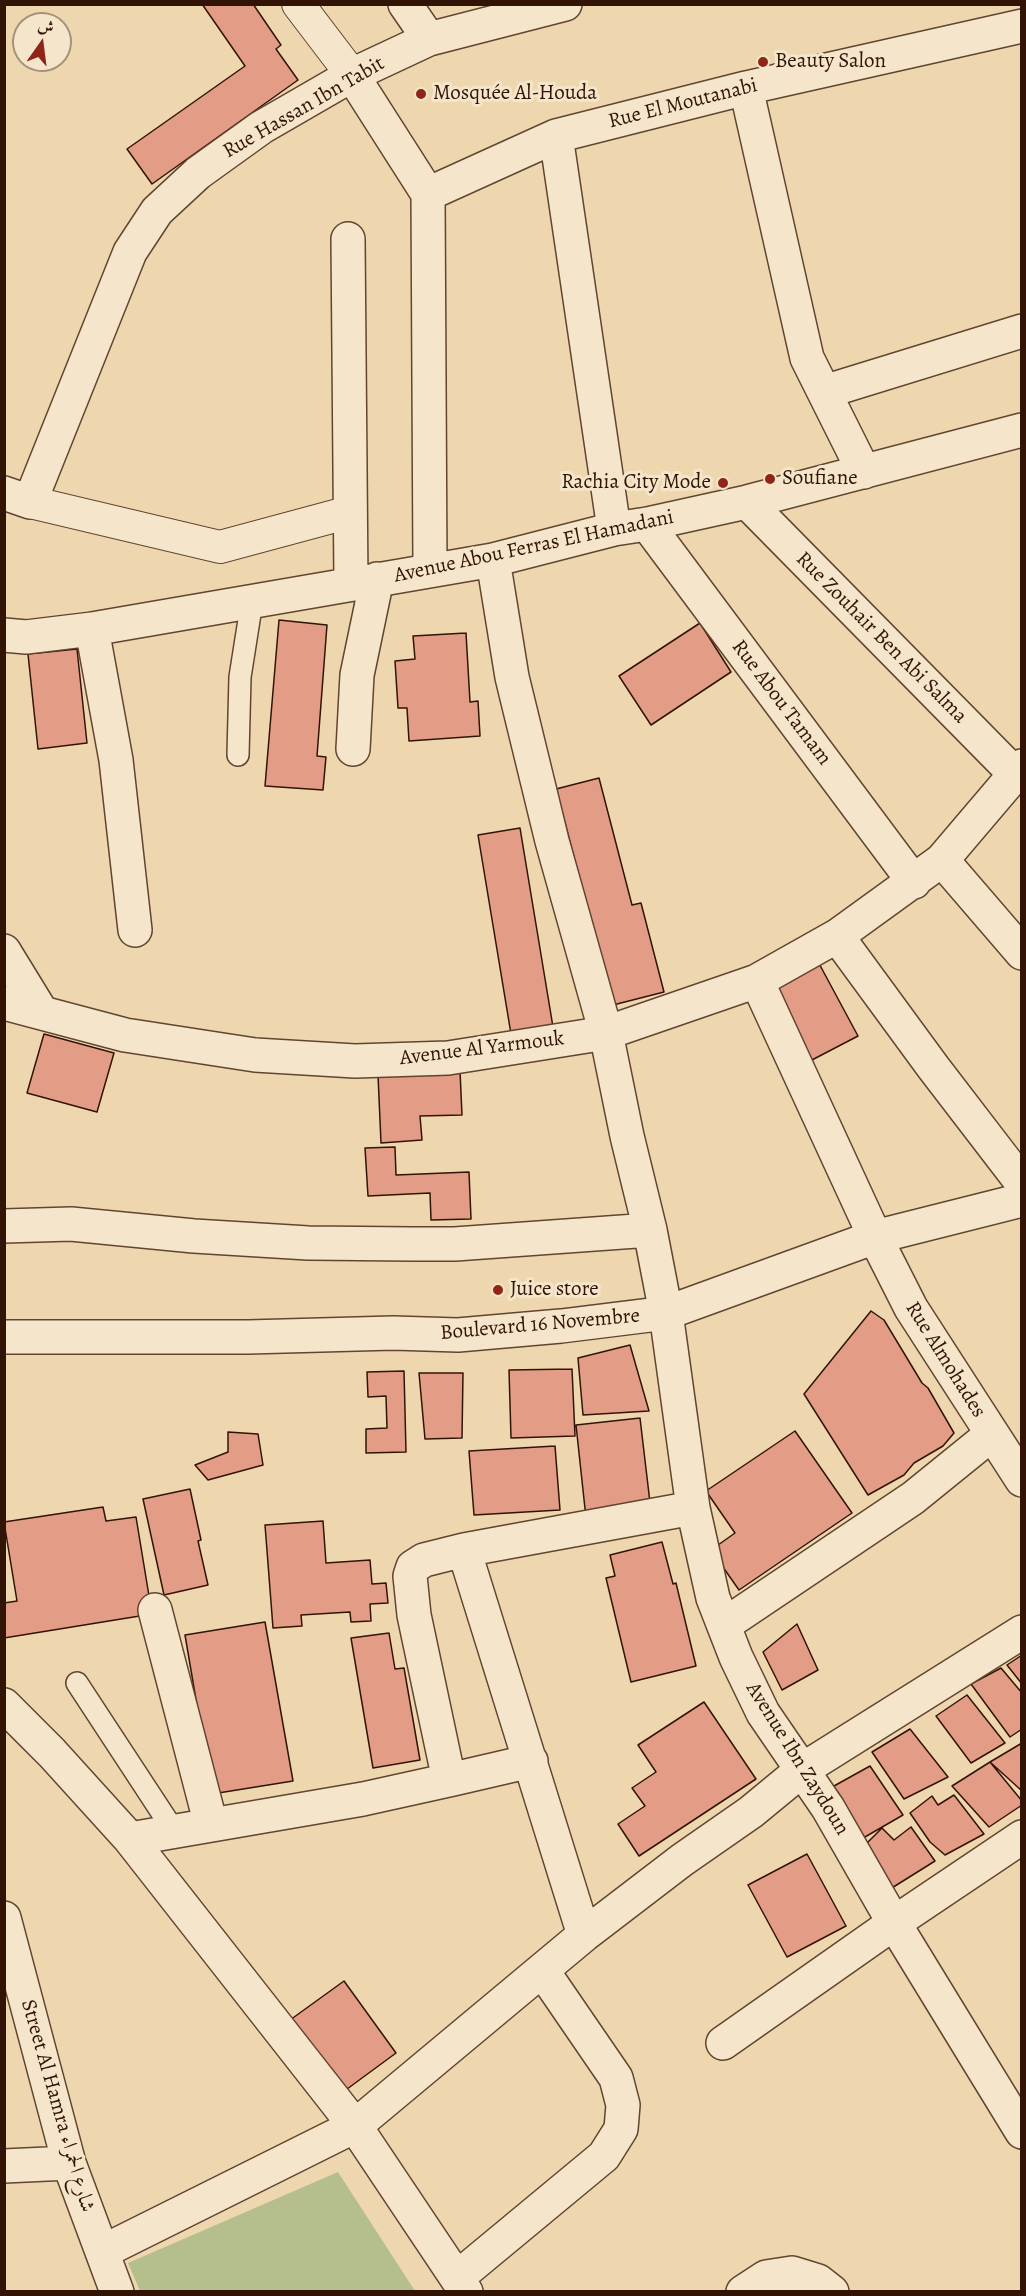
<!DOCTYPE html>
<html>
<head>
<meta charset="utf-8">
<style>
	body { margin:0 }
	#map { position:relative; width:1026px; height:2296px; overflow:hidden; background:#eed7af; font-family:Alegreya,Amiri,serif }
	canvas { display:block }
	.frame { position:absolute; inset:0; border:6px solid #321406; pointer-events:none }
	.north { position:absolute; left:12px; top:12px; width:60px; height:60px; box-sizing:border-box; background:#f4e5cb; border:2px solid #a6917c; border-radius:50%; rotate:14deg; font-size:16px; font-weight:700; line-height:24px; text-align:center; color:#321406 }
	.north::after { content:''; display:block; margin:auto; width:21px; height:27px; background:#8f2418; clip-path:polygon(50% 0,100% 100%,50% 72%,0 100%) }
</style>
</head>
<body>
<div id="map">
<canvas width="1026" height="2296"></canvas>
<div class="frame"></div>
<div class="north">ش</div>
</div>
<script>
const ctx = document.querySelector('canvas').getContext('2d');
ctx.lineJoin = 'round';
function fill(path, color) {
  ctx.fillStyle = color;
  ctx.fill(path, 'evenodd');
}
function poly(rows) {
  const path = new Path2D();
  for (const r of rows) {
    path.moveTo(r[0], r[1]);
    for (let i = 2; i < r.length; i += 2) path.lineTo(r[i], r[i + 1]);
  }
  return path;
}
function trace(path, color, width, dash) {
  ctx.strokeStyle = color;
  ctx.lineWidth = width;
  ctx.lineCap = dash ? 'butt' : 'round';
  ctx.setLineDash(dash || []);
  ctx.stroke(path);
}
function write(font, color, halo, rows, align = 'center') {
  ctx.font = font + ' Alegreya,Amiri,serif';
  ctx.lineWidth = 6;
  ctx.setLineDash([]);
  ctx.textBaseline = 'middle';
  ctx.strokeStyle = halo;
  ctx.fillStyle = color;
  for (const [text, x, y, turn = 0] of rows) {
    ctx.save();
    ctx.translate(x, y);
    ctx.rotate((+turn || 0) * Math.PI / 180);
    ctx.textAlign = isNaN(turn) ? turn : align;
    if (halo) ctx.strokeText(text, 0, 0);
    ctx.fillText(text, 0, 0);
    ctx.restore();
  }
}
fill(poly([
	[338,2172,415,2291,140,2291,128,2263]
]), '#b5bf8d');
const building = poly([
	[202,4,253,4,281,45,276,49,298,80,152,184,127,149,245,66,202,4],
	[279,620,327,625,317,756,326,757,323,790,265,786,279,620],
	[700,623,731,672,651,725,619,676,700,623],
	[466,633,470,702,478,701,480,736,409,741,407,708,398,708,395,661,415,659,413,636,466,633],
	[77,649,87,743,38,749,28,654,77,649],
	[599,778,632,905,641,903,664,992,613,1005,556,789,599,778],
	[520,828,554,1033,512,1040,478,835,520,828],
	[815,956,858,1036,810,1061,767,982,815,956],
	[44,1034,114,1053,97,1112,27,1093,44,1034],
	[460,1071,462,1115,420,1116,422,1140,381,1143,378,1075,460,1071],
	[395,1147,396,1175,469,1172,471,1219,431,1220,430,1193,368,1196,365,1148,395,1147],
	[871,1311,884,1320,922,1383,928,1388,954,1433,943,1446,914,1463,904,1475,868,1495,804,1394,871,1311],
	[630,1345,649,1411,583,1415,578,1358,630,1345],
	[572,1369,575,1436,511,1438,509,1370,572,1369],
	[404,1371,406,1452,366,1453,366,1429,387,1428,386,1396,368,1397,367,1372,404,1371],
	[419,1373,463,1373,462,1438,425,1439,419,1373],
	[640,1418,651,1511,586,1518,576,1425,640,1418],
	[795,1431,852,1513,739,1590,711,1550,735,1533,706,1491,795,1431],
	[228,1432,258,1434,263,1465,208,1480,195,1465,228,1452,228,1432],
	[555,1446,560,1510,474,1515,469,1451,555,1446],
	[190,1489,201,1540,198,1541,208,1585,164,1595,143,1499,190,1489],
	[103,1507,106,1521,136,1517,152,1614,4,1638,4,1603,17,1601,4,1522,103,1507],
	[323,1521,326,1563,370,1560,372,1584,386,1583,388,1603,370,1604,371,1621,351,1622,350,1612,301,1615,302,1626,273,1628,265,1525,323,1521],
	[662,1542,673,1584,676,1583,696,1666,631,1682,606,1578,615,1576,610,1555,662,1542],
	[265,1622,293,1781,212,1794,185,1635,265,1622],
	[797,1624,818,1670,782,1690,763,1652,797,1624],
	[389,1633,395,1669,404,1668,420,1760,373,1768,351,1638,389,1633],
	[1022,1655,1022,1684,1007,1665,1022,1655],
	[1001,1668,1022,1693,1022,1729,1010,1737,971,1684,1001,1668],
	[967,1695,1005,1743,971,1763,936,1716,967,1695],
	[704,1702,756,1779,639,1856,618,1824,645,1806,632,1788,656,1772,638,1745,704,1702],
	[910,1729,948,1777,904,1799,872,1752,910,1729],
	[1022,1743,1022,1791,990,1762,1022,1743],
	[990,1762,1022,1801,1022,1805,989,1827,952,1786,990,1762],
	[870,1766,903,1815,858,1841,825,1791,870,1766],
	[954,1795,984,1834,945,1855,930,1842,910,1813,932,1796,938,1805,954,1795],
	[911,1827,935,1861,887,1891,861,1849,882,1828,894,1840,911,1827],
	[807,1854,846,1926,787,1957,748,1885,807,1854],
	[344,1981,396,2053,343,2092,290,2020,344,1981]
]);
fill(building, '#e39c85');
trace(building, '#321406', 1.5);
const service = poly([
	[238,755,240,677,252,601],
	[77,1683,174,1831]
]);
const pedestrian = poly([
	[298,4,352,75],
	[30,502,220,547,350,512]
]);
const minor = poly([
	[405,4,429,39],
	[352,75,428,194,556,136,614,529],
	[746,88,807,358,864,472],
	[556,136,746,88,1022,26],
	[428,194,430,570],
	[348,239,351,583],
	[824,392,1022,331],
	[4,493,30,502,130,252,157,211,198,173,262,127,352,75,429,39,565,4],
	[747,502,1015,774],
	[647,524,914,882],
	[493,560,512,677,552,841,606,1033,627,1136,650,1230,666,1313,693,1508,713,1598,736,1657,763,1713,828,1808,894,1923,1022,2132],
	[92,629,116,760,135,930],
	[4,635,26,637,92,629,493,560,614,529,647,524,747,502,1022,430],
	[353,749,357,675,377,579],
	[942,860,1022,953],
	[837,936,933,1067,1022,1183],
	[4,951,42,1013],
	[757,981,875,1237,911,1308,1022,1480],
	[4,1003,125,1035,255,1055,355,1061,448,1058,606,1033,757,981,837,936,942,860,1022,766],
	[4,1226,71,1224,194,1236,308,1243,412,1244,455,1244,650,1230],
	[4,1337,248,1337,393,1333,458,1335,561,1326,666,1313,875,1237,1022,1200],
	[155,1610,211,1825],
	[724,1625,913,1498,992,1434],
	[4,1705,52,1753,130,1839,355,2126,466,2292],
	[449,1780,531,1761],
	[130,1839,363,1799,449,1780,414,1615,410,1576,413,1567,424,1560,464,1550],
	[4,1918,69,2163,117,2292],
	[584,1935,682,1860,751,1812,802,1770,1022,1632],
	[723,2043,894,1923,1022,1837],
	[4,2166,69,2163],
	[102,2252,355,2126,584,1935,464,1550,693,1508],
	[458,2277,604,2156,621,2129,623,2105,616,2078,542,1970],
	[743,2292,766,2277,792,2273,818,2281,832,2292]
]);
trace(service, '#614530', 24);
trace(pedestrian, '#614530', 34);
trace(minor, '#614530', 36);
trace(service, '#f4e5cb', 21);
trace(pedestrian, '#f4e5cb', 32);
trace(minor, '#f4e5cb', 33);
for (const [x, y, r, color] of [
	[763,62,6,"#8f2418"],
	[421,94,6,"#8f2418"],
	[770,479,6,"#8f2418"],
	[723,483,6,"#8f2418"],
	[498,1290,6,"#8f2418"]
]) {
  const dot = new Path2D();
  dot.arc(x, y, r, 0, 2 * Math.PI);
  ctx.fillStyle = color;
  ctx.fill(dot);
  trace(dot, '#f4e5cb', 2);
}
write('21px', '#321406', '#f4e5cb', [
	["Beauty Salon",775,62],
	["Mosquée Al-Houda",433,94],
	["Soufiane",782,479],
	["Rachia City Mode",711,483,"right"],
	["Juice store",510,1290]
], 'left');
write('21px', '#321406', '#f4e5cb', [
	["Rue El Moutanabi",683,104,-14],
	["Rue Hassan Ibn Tabit",304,108,-30],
	["Avenue Abou Ferras El Hamadani",534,547,-12],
	["Rue Zouhair Ben Abi Salma",881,638,45],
	["Rue Abou Tamam",781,703,53],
	["Avenue Al Yarmouk",482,1049,-7],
	["Boulevard 16 Novembre",540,1325,-5],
	["Rue Almohades",945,1360,58],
	["Avenue Ibn Zaydoun",797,1759,58],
	["Street Al Hamra شارع الحمراء",57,2106,74]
]);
</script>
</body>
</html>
